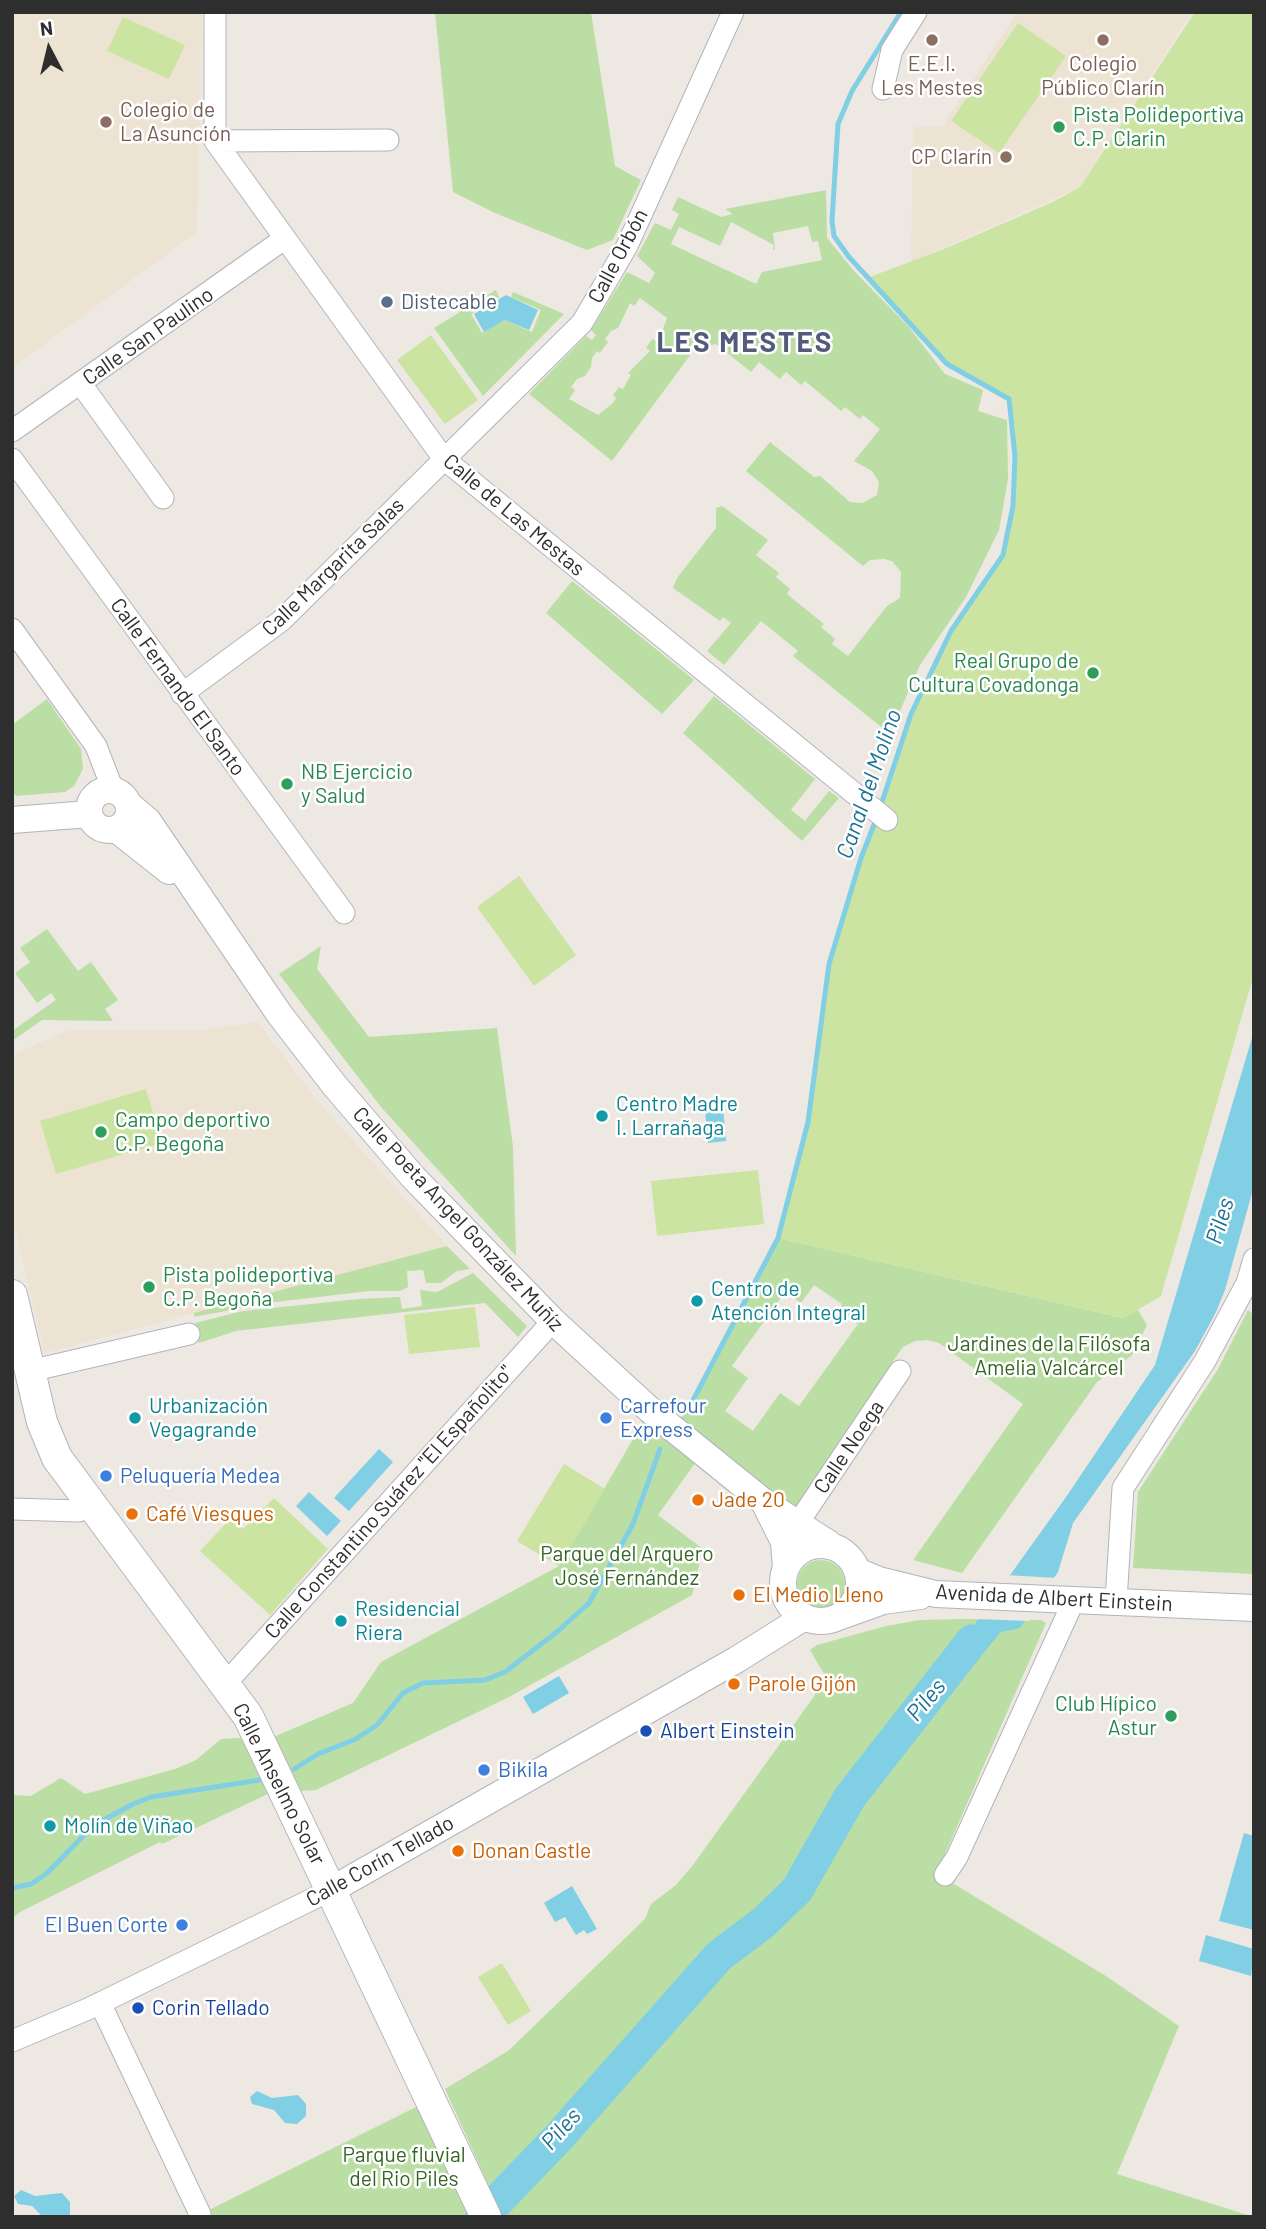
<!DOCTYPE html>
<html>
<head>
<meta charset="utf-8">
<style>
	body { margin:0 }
	#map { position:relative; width:1266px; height:2229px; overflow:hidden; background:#ede8e2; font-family:Barlow,sans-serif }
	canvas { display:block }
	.frame { position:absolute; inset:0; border:14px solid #2e2e2e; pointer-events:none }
	.north { position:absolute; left:14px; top:14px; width:70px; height:70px; -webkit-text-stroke:5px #fff; paint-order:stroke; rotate:353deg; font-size:19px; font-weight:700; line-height:28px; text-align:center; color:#2e2e2e }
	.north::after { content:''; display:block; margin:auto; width:24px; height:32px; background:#2e2e2e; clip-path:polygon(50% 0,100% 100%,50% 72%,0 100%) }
</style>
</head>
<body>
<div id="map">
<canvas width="1266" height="2229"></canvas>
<div class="frame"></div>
<div class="north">N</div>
</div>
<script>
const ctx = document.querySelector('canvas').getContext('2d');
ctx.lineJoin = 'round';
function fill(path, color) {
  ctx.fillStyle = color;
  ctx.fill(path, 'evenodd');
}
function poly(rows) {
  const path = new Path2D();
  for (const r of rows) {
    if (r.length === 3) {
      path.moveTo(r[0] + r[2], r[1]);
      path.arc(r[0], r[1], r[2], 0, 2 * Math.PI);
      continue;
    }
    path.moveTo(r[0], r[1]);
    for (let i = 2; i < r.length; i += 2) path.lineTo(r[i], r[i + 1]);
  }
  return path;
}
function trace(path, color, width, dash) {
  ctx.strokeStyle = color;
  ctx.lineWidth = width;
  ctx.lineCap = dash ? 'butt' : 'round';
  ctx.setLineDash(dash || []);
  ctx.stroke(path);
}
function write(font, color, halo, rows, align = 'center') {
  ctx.font = font + ' Barlow,sans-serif';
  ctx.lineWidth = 5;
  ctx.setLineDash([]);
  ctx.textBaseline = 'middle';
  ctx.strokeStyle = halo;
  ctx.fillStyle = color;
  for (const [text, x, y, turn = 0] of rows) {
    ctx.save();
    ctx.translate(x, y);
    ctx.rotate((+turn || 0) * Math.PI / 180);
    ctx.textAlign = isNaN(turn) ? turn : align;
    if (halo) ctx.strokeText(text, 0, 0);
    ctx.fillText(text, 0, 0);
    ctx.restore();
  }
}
fill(poly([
	[12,12,202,12,197,232,12,368],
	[1018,12,1192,12,1080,187,911,262,913,127,945,127,947,119],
	[258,1022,315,1098,447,1246,44,1353,12,1216,15,1053,70,1030,194,1031]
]), '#ede3d3');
fill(poly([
	[435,12,591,12,615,166,641,180,613,240,587,250,495,213,453,192],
	[826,190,827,238,854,271,908,326,945,374,983,390,978,411,1007,420,1008,479,999,530,966,597,920,665,890,734,793,656,798,651,761,621,724,665,707,651,731,623,723,617,720,621,673,588,677,578,716,528,716,508,722,506,768,540,756,555,779,573,776,577,790,589,787,594,824,624,821,627,835,639,832,644,848,656,887,606,900,598,901,572,892,561,884,559,870,560,863,566,746,471,770,442,814,477,820,476,850,502,863,503,877,495,879,482,872,471,854,461,880,429,863,415,860,419,845,407,841,411,805,381,801,385,786,372,780,379,759,362,751,372,716,344,694,350,612,461,529,394,586,336,592,340,596,335,591,330,627,272,649,283,655,273,637,256,655,223,671,230,679,214,672,210,678,197,721,217,733,214,725,209],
	[731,222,774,245,773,250,775,249,773,233,808,226,812,242,818,241,822,260,762,272,756,284,671,244,679,227,720,246],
	[640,298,667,318,661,335,656,341,652,339,646,348,650,351,628,373,631,375,623,389,619,387,613,395,616,398,613,403,598,415,569,399,575,390,571,387,577,379,585,376,591,367,592,358,597,351,600,353,608,342,605,339,611,331,618,328,630,303,634,306],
	[496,290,499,297,471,314,482,333,505,320,532,332,541,310,511,297,513,292,564,314,483,396,434,328],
	[572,581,694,680,662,714,546,613],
	[714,696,815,779,791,810,805,821,829,791,839,798,802,841,683,733],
	[47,699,81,749,83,769,74,786,65,792,16,796,12,791,12,725],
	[47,929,78,971,91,962,118,1000,105,1009,113,1021,42,1020,12,1041,12,1031,56,1000,51,993,37,1003,15,973,30,962,20,948],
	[321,946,317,969,369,1037,497,1028,513,1147,516,1256,381,1107,279,974],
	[778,1238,1123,1318,1138,1310,1147,1325,1132,1355,1097,1382,962,1573,913,1560,1023,1404,939,1343,927,1340,915,1341,903,1347,891,1364,900,1371,798,1523,703,1452,658,1515,703,1549,692,1595,507,1698,316,1790,270,1793,162,1844,160,1842,20,1912,12,1919,12,1795,31,1796,61,1778,85,1794,175,1769,196,1760,221,1739,276,1736,353,1703,381,1662,559,1566,650,1410,673,1428,690,1406],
	[814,1285,842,1304,838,1310,858,1324,799,1406,780,1393,753,1431,725,1411,748,1378,732,1366,785,1292,801,1303],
	[447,1246,470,1269,457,1271,441,1283,426,1283,423,1270,407,1271,408,1287,400,1291,370,1291,267,1303,194,1317,194,1313],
	[473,1273,527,1326,518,1337,485,1303,236,1331,199,1343,195,1323,243,1311,359,1299,400,1297,402,1309,422,1306,420,1290,437,1292],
	[1248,1310,1254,1315,1254,1574,1133,1568,1138,1492,1218,1369],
	[821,1584,24],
	[964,1619,1041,1620,1046,1623,938,1870,949,1881,1106,1976,1179,2026,1117,2174,1254,2217,503,2217,445,2089,508,2051,645,1919,651,1904,676,1885,693,1865,815,1695,812,1688,827,1679,810,1650,817,1645,886,1626,920,1620],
	[430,2100,486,2217,195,2217]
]), '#bbdea4');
fill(poly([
	[1195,12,1254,12,1254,974,1161,1296,1124,1318,778,1238,808,1122,829,964,861,858,892,780,911,714,951,631,1003,555,1013,506,1015,429,1009,399,947,364,870,277,949,247,1053,202,1080,187],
	[123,17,185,45,169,79,107,51],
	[1018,23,1066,56,999,153,951,121],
	[431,335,478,400,445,424,397,360],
	[519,876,576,955,534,986,477,907],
	[146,1089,162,1143,56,1174,40,1121],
	[758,1170,764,1224,657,1236,651,1181],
	[475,1307,480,1347,409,1354,404,1315],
	[564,1464,605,1489,559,1566,517,1541],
	[274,1498,328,1549,270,1615,200,1551,231,1518,243,1529],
	[502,1963,531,2011,508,2025,478,1977]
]), '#cce4a1');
fill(poly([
	[506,295,538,310,529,330,505,320,484,332,474,314],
	[1254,1031,1254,1186,1225,1290,1216,1312,1195,1351,1073,1523,1058,1572,1020,1628,1001,1632,985,1651,946,1676,965,1638,1066,1497,1155,1365],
	[723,1108,726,1141,708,1143,705,1110],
	[379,1449,393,1462,349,1511,334,1498],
	[309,1492,341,1521,327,1536,296,1506],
	[559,1676,569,1693,533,1714,523,1697],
	[1244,1833,1254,1836,1254,1930,1219,1921],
	[572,1886,597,1929,587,1934,584,1930,576,1935,565,1917,555,1922,544,1903],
	[1206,1935,1254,1949,1251,1976,1199,1961],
	[257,2091,272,2098,298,2095,306,2104,306,2116,297,2124,285,2123,274,2110,252,2104,250,2097],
	[21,2190,35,2196,62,2193,70,2202,70,2214,68,2217,43,2217,32,2206,18,2204,14,2196]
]), '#80cfe4');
fill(poly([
	[1005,1575,1058,1578,1029,1621,974,1619]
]), '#ede8e2');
trace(poly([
	[880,808,911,714,951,631,1003,555,1013,506,1015,456,1009,399,947,364,849,257,834,236,832,221,838,124,852,91,901,12],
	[690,1406,778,1238,808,1122,829,964,861,858,877,817],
	[294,1769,318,1754,356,1739,377,1725,403,1693,423,1683,485,1680,505,1672,558,1631,589,1603,633,1524,660,1449],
	[12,1888,31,1884,46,1874,94,1825,133,1804,151,1797,260,1780]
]), '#80cfe4', 5);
trace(poly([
	[482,2217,558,2138,719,1956,764,1922,797,1890,850,1797,972,1641]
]), '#80cfe4', 33);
const minor = poly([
	[883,89,892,50,916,12],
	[215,141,444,459,887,820],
	[215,141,388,140],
	[215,141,215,12],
	[81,384,163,498],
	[12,431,284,239],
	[12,459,344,913],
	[12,629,96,746,113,790],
	[182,694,281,621,582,323,627,246,733,12],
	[30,1371,189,1334],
	[12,1509,79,1511,91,1504],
	[798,1523,900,1371],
	[1116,1601,1123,1488,1205,1361,1247,1283,1254,1259],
	[226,1683,553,1321],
	[945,1875,957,1857,1074,1600],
	[100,2003,200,2214],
	[12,2041,88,2009,331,1890]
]);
const tertiary = poly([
	[109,810,20],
	[128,804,148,821,280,1015,335,1086,413,1177,553,1321,650,1410,764,1502,828,1543],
	[12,820,89,814],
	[116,829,169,871],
	[764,1502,784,1542,786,1568],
	[821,1583,38],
	[857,1571,879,1580,936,1594,1254,1608],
	[841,1616,883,1601,920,1596],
	[331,1890,736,1660,803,1618]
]);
const secondary = poly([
	[12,1295,42,1422,57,1458,248,1716,486,2217]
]);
trace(minor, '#b2b4bc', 23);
trace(tertiary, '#b2b4bc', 28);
trace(secondary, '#b2b4bc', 32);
trace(minor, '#fff', 21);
trace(tertiary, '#fff', 26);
trace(secondary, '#fff', 30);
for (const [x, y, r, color] of [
	[932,40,7,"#8d6e63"],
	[1103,40,7,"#8d6e63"],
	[106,122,7,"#8d6e63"],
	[1059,127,7,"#2e9e5b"],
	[1006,157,7,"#8d6e63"],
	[387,302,7,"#5c6f8a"],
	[1093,673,7,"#2e9e5b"],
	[287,784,7,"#2e9e5b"],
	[602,1116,7,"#0f9aa8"],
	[101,1132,7,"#2e9e5b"],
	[149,1287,7,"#2e9e5b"],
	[697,1301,7,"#0f9aa8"],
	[135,1418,7,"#0f9aa8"],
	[606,1418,7,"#3f7fe0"],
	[106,1476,7,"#3f7fe0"],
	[698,1500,7,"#e8710a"],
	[132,1514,7,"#e8710a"],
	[739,1595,7,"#e8710a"],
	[341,1621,7,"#0f9aa8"],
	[734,1684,7,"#e8710a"],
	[1171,1716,7,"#2e9e5b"],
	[646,1731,7,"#1a4fb4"],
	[484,1770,7,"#3f7fe0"],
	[50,1826,7,"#0f9aa8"],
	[458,1851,7,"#e8710a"],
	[182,1925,7,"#3f7fe0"],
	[138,2008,7,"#1a4fb4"]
]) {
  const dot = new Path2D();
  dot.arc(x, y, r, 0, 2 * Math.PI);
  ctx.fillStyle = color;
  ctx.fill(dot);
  trace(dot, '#fff', 2.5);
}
write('21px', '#785e54', '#fff', [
	["E.E.I.",932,64],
	["Les Mestes",932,88],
	["Colegio",1103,64],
	["Público Clarín",1103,88],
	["Colegio de",120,110,"left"],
	["La Asunción",120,134,"left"],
	["CP Clarín",992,157,"right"]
]);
write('21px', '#27864d', '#fff', [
	["Pista Polideportiva",1073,115],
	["C.P. Clarin",1073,139],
	["Real Grupo de",1079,661,"right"],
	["Cultura Covadonga",1079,685,"right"],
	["NB Ejercicio",301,772],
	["y Salud",301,796],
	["Campo deportivo",115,1120],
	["C.P. Begoña",115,1144],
	["Pista polideportiva",163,1275],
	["C.P. Begoña",163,1299],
	["Club Hípico",1157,1704,"right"],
	["Astur",1157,1728,"right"]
], 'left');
write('21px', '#2e2e2e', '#fff', [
	["Calle Orbón",618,256,-62],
	["Calle San Paulino",148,336,-35],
	["Calle de Las Mestas",514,515,40],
	["Calle Margarita Salas",333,567,-44],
	["Calle Fernando El Santo",178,687,54],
	["Calle Poeta Angel González Muñíz",458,1219,47],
	["Calle Noega",849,1447,-56],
	["Calle Constantino Suárez \"El Españolito\"",389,1502,-48],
	["Avenida de Albert Einstein",1054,1598,3],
	["Calle Anselmo Solar",279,1784,63],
	["Calle Corín Tellado",380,1861,-29]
]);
write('21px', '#4e5e75', '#fff', [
	["Distecable",401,302]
], 'left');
write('21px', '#0d838f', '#fff', [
	["Centro Madre",616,1104],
	["I. Larrañaga",616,1128],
	["Centro de",711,1289],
	["Atención Integral",711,1313],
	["Urbanización",149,1406],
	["Vegagrande",149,1430],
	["Residencial",355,1609],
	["Riera",355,1633],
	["Molín de Viñao",64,1826]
], 'left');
write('21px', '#356523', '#fff', [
	["Jardines de la Filósofa",1049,1344],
	["Amelia Valcárcel",1049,1368],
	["Parque del Arquero",627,1554],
	["José Fernández",627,1578],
	["Parque fluvial",404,2155],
	["del Rio Piles",404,2179]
]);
write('21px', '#366cbe', '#fff', [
	["Carrefour",620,1406],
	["Express",620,1430],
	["Peluquería Medea",120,1476],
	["Bikila",498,1770],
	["El Buen Corte",168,1925,"right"]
], 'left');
write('21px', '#c56008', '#fff', [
	["Jade 20",712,1500],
	["Café Viesques",146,1514],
	["El Medio Lleno",753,1595],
	["Parole Gijón",748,1684],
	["Donan Castle",472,1851]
], 'left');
write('21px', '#164399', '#fff', [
	["Albert Einstein",660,1731],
	["Corin Tellado",152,2008]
], 'left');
write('italic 23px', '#1b7294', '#fff', [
	["Canal del Molino",869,784,-71],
	["Piles",1220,1221,-73],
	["Piles",926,1700,-50],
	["Piles",561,2129,-48]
]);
ctx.letterSpacing = '2px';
write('bold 28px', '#525b7b', '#fff', [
	["LES MESTES",745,343]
]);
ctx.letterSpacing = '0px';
</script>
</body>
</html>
